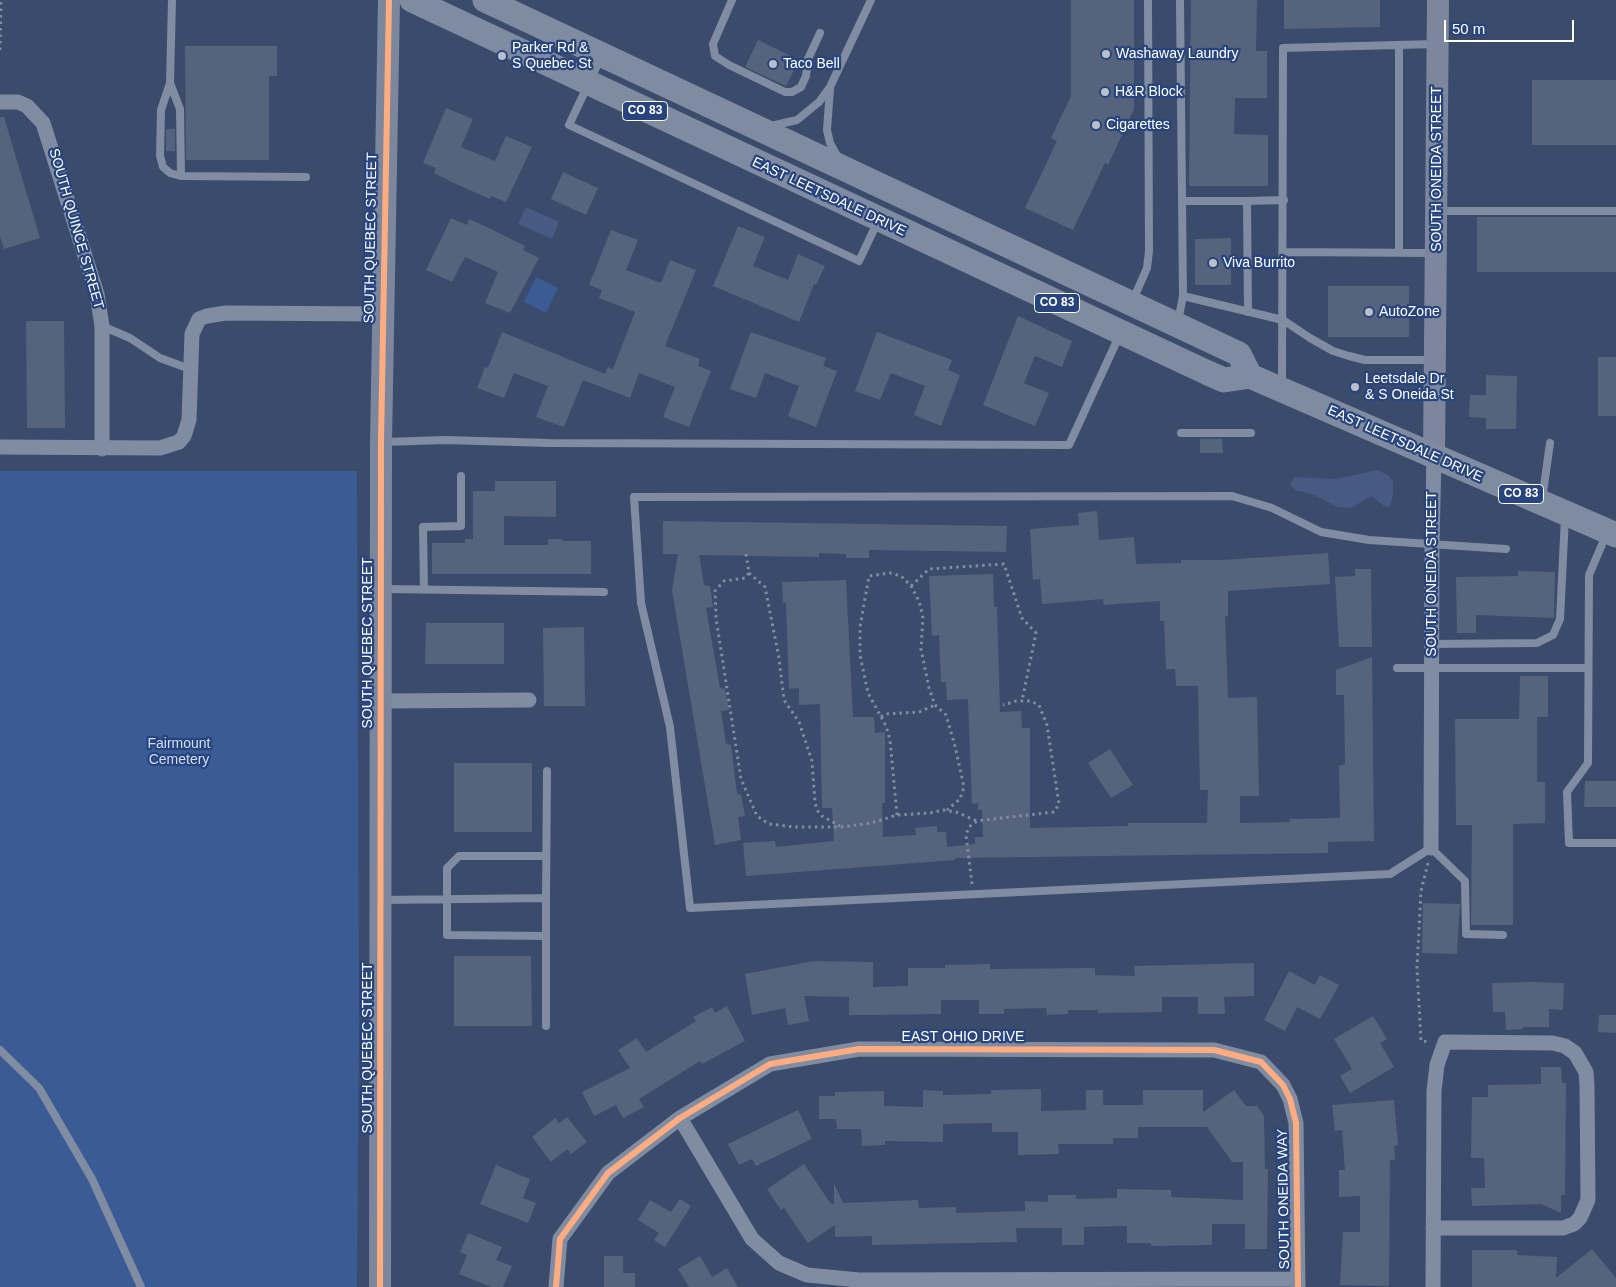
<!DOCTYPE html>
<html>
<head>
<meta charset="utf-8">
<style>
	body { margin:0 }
	#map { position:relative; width:1616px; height:1287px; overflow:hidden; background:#3b4b6b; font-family:Helvetica,sans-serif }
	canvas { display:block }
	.scale { position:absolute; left:1444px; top:20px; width:130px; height:22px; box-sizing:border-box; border:2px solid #fff; border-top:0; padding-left:6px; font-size:15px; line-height:18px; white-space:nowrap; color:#fff; -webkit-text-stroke:4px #27447f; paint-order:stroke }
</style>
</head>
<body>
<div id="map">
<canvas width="1616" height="1287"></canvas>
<div class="scale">50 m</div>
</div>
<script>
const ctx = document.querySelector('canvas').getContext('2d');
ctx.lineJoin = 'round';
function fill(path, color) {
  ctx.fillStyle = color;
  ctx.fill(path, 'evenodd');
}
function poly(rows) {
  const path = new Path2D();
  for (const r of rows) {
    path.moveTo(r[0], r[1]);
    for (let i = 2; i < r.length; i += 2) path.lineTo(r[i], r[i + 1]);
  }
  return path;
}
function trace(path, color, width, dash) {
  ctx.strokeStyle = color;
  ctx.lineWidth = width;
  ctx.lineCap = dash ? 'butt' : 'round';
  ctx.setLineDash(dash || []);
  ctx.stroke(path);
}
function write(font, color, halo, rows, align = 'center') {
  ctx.font = font + ' Helvetica,sans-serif';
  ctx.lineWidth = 4.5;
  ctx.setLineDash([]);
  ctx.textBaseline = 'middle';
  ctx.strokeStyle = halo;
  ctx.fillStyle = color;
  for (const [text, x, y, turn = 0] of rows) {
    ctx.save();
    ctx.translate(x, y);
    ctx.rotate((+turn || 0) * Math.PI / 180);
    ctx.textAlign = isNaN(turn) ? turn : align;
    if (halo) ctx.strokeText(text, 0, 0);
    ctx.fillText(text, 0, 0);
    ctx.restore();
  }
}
fill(poly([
	[536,277,558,288,546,313,524,302],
	[0,471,357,471,359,1021,357,1287,0,1287]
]), '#3b5b95');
fill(poly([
	[526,207,559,222,552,239,518,224],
	[1377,470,1388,475,1393,481,1393,495,1390,507,1384,506,1371,496,1351,508,1338,507,1314,495,1295,490,1290,484,1294,477,1337,479]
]), '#465a84');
fill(poly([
	[1071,0,1134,0,1134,109,1108,165,1105,163,1073,230,1025,208,1057,141,1051,138,1071,96],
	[1191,0,1257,0,1256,51,1267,51,1267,98,1235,98,1234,134,1268,135,1268,186,1189,186],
	[1284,0,1380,0,1380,27,1284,29],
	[758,40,799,60,786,86,745,67],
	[185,46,277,46,277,76,269,76,269,160,186,160],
	[1532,80,1616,80,1616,145,1532,145],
	[446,108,473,119,461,147,495,161,506,136,532,147,506,202,491,196,490,199,456,184,434,173,436,168,423,163],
	[0,117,4,117,40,238,4,249,0,236],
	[166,129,175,129,175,151,166,151],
	[563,172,598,188,586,215,551,199],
	[1477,217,1616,217,1616,272,1477,272],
	[451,218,467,225,469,219,489,228,525,246,523,250,539,258,510,313,485,303,498,272,465,257,452,282,426,270],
	[738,226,765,237,753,266,788,280,798,254,825,266,816,285,814,284,799,322,713,286],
	[611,230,638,240,626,270,661,283,670,260,696,270,665,346,700,359,698,366,711,371,689,427,663,417,675,387,639,373,630,398,583,380,564,427,536,417,548,386,514,373,504,398,477,388,485,367,488,368,502,332,605,374,608,367,613,369,635,312,599,298,602,290,589,285],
	[1231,238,1231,285,1195,285,1195,239],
	[1328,286,1409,286,1409,337,1328,337],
	[1018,316,1072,341,1062,367,1035,356,1024,383,1049,393,1035,426,983,405],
	[26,321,64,321,65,428,27,428],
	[751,332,826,358,823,366,837,371,816,427,788,416,799,386,765,373,756,398,730,389],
	[877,332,952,360,948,370,960,375,941,426,914,415,925,386,891,373,880,400,855,391],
	[1598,357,1616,357,1616,416,1598,416],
	[1486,375,1517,376,1516,429,1486,429,1486,418,1469,417,1470,395,1486,395],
	[1200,439,1222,439,1223,453,1200,453],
	[495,481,556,481,556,517,504,516,504,545,548,545,548,539,562,539,562,541,591,541,591,574,432,574,432,543,465,543,465,539,473,539,473,491,495,491],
	[1097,511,1099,540,1134,537,1136,564,1181,563,1181,560,1223,560,1328,553,1330,584,1228,591,1228,616,1225,616,1228,698,1257,697,1259,796,1240,796,1240,823,1290,822,1290,819,1340,818,1339,766,1345,764,1344,695,1336,695,1336,670,1372,657,1374,841,1328,842,1328,853,955,858,955,860,746,876,743,843,775,841,776,847,834,841,832,808,822,808,820,704,799,705,799,688,789,689,786,603,783,603,782,582,846,580,853,717,874,717,875,733,885,732,885,803,882,803,883,837,916,835,915,828,937,826,937,832,946,832,947,847,975,844,975,837,983,837,982,810,978,810,978,803,972,804,968,699,947,700,946,682,941,682,939,635,932,636,929,576,993,574,994,607,997,607,1000,712,1021,711,1022,728,1030,728,1030,828,1129,826,1127,823,1207,823,1208,790,1200,790,1198,686,1176,686,1175,669,1166,669,1164,621,1160,621,1160,601,1104,605,1103,599,1042,604,1040,579,1033,580,1030,529,1079,525,1078,513],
	[663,521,1007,526,1006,552,869,550,869,558,846,558,846,554,819,553,819,557,699,555,704,585,710,586,713,607,706,608,720,688,725,689,729,710,721,711,726,744,731,745,737,794,741,795,745,816,738,817,741,840,715,845,672,590,678,554,663,554],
	[1355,569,1371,569,1372,647,1339,647,1335,577,1355,576],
	[1518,571,1555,572,1554,618,1476,615,1476,633,1457,633,1456,577,1518,576],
	[426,623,504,623,504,664,425,664],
	[584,627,585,706,544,706,543,628],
	[1520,676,1548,676,1548,717,1537,717,1537,782,1545,782,1545,823,1513,824,1513,925,1471,925,1472,825,1456,825,1455,719,1519,719],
	[1110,749,1133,785,1111,798,1088,763],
	[454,763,532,763,532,832,454,832],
	[1585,781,1616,781,1616,807,1584,807],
	[1423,903,1460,904,1457,954,1422,953],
	[454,956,531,956,532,1026,454,1026],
	[813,961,873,962,873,987,908,986,908,968,945,968,945,965,990,964,990,969,1095,968,1095,975,1135,976,1134,966,1254,963,1254,996,1224,997,1225,1014,1198,1014,1198,997,1162,997,1162,1012,1098,1013,1098,1010,1068,1010,1068,1014,1047,1015,1046,1008,1004,1009,1004,1014,979,1014,979,1000,941,1000,941,1014,873,1015,849,1015,849,997,804,996,809,1021,788,1025,785,1008,752,1015,745,974],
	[1289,971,1315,985,1320,975,1339,985,1320,1019,1297,1007,1285,1031,1264,1020],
	[1532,982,1564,983,1563,1010,1549,1009,1549,1027,1523,1027,1523,1029,1506,1030,1505,1012,1493,1012,1492,983],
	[727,1006,745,1041,702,1064,700,1061,639,1099,644,1107,623,1118,616,1105,594,1116,582,1092,630,1068,618,1050,637,1038,646,1052,696,1021,693,1017,712,1007,715,1013],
	[1599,1015,1616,1015,1616,1033,1598,1032],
	[1373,1016,1387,1039,1380,1043,1394,1067,1350,1093,1340,1076,1352,1069,1334,1039],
	[1541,1067,1561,1067,1562,1083,1566,1083,1565,1195,1561,1195,1561,1213,1541,1204,1472,1206,1471,1188,1485,1188,1484,1158,1471,1158,1472,1097,1488,1097,1488,1085,1541,1084],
	[1041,1089,1041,1111,1086,1110,1086,1090,1103,1090,1103,1105,1143,1105,1143,1090,1203,1090,1203,1112,1234,1090,1246,1106,1257,1106,1264,1116,1265,1169,1268,1169,1267,1249,1245,1249,1245,1224,1212,1224,1212,1245,1151,1246,1151,1243,1127,1243,1127,1226,1084,1227,1084,1245,1062,1245,1062,1228,1016,1228,1017,1242,872,1245,872,1236,835,1237,835,1225,808,1243,784,1208,781,1210,767,1189,804,1164,831,1204,834,1204,834,1183,843,1203,918,1200,919,1208,956,1207,956,1213,1025,1211,1025,1201,1048,1202,1048,1195,1076,1195,1076,1199,1117,1198,1117,1189,1171,1190,1171,1197,1243,1200,1243,1162,1232,1162,1207,1127,1138,1127,1138,1138,1113,1138,1113,1144,1058,1144,1059,1154,1018,1155,1018,1132,992,1132,992,1123,943,1124,943,1142,885,1141,885,1145,862,1146,861,1129,837,1129,836,1119,819,1119,819,1096,835,1096,835,1092,884,1091,884,1106,923,1107,923,1090,943,1091,943,1095,991,1094,991,1090],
	[1394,1100,1398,1145,1394,1146,1395,1160,1390,1160,1389,1286,1340,1285,1343,1232,1360,1232,1360,1196,1339,1197,1339,1170,1345,1170,1342,1130,1335,1131,1332,1105],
	[798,1110,812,1139,756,1166,752,1159,739,1165,728,1144],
	[567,1117,587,1142,571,1154,567,1149,551,1162,532,1137,555,1118,559,1123],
	[496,1165,530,1179,523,1198,536,1203,528,1223,480,1204],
	[680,1199,691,1206,665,1247,654,1240,659,1233,638,1220,650,1200,671,1212],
	[468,1233,502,1247,496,1260,512,1266,503,1287,492,1287,459,1274,467,1255,460,1252],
	[1592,1249,1616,1278,1616,1287,1472,1287,1472,1250,1517,1250,1517,1255,1557,1257,1556,1278],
	[604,1256,623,1256,623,1273,635,1273,635,1287,604,1287],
	[700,1256,712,1277,727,1268,738,1287,689,1287,678,1269]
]), '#56637c');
trace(poly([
	[0,50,1,0],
	[746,554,749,573,745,578,724,581,715,591,716,618,741,779,757,816,769,824,794,827,842,827,871,823,897,815,930,813,943,810,956,812,977,821],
	[749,573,765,587,779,658,784,700,799,722,812,761,815,802,817,810,822,816,840,826],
	[911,586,929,569,1004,564,1022,618,1036,633,1022,701],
	[881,717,885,714,919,712,935,705],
	[897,815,890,740,886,726,868,693,860,655,860,627,869,576,890,573,901,576,911,586,919,601,923,618,921,649,929,688,935,705,946,715,955,746,964,787,960,799,947,810],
	[1428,863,1421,891,1417,968,1421,1041,1430,1042],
	[972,884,966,835,969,827,977,821,1054,812,1059,804,1047,725,1039,705,1030,701,1016,701,1003,705]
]), '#808ca1', 3, [2.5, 4]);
trace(poly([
	[172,0,170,83,161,110,160,156,163,167,170,173,181,176,306,177],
	[732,0,713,44,715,56,729,65,785,92,792,92,801,87,806,76,808,59,820,33],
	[1399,45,1399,253],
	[601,57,569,125,859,261,878,221],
	[170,83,180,109,181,176],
	[830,89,827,130,830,143,838,158],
	[771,126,797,120,819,102,830,87,871,0],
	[1182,201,1247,201],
	[1438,211,1616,211],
	[1284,252,1434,253],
	[1183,296,1283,320,1310,338,1333,351,1349,356,1365,360,1433,360],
	[1133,300,1147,268,1149,251,1148,0],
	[1248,312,1247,201,1284,200],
	[1178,322,1183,296,1180,0],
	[102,326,130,338,160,358,190,369],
	[1282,385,1283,48,1436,44],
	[1181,433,1251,433],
	[383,442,446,440,549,443,1069,445,1120,334],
	[1542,500,1550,443],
	[1606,535,1589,575,1588,763,1567,792,1569,843,1616,843],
	[383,589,604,592],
	[424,590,423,527,461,526,461,476],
	[1432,644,1537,643,1553,635,1560,619,1565,517],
	[1397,668,1588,668],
	[546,898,546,936,447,935,447,868,459,856,546,856],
	[382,900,546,898,547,771],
	[1503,935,1466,934,1465,881,1431,848,1390,874,690,908,670,727,641,603,634,497,1232,496,1272,508,1321,532,1369,540,1506,549],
	[546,936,546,1026],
	[0,1050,39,1088,92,1179,141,1287]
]), '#808ca1', 8);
trace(poly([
	[0,102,18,102,27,106,43,123,97,294,102,326,102,449],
	[0,447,160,448,179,442,184,436,189,420,192,334,199,319,207,316,226,313,383,314],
	[381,701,529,700],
	[1431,848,1432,543,1434,457],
	[680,1118,752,1239,779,1263,807,1275,859,1280,1297,1279],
	[556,1287,560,1239,608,1173,680,1118,770,1064,859,1049,1214,1050,1261,1062,1283,1085,1290,1099,1296,1123,1298,1287],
	[1433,1287,1434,1091,1437,1065,1445,1042,1553,1043,1565,1046,1575,1053,1586,1072,1587,1086,1588,1200,1580,1218,1574,1224,1563,1228,1433,1228]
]), '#808ca1', 15);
trace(poly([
	[1434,457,1438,0],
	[380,1287,381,442,389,0]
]), '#7c879d', 22);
trace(poly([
	[412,0,1208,373,1224,380,1250,376,1616,535],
	[485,0,1239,354,1250,376]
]), '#7f8ba0', 25);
trace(poly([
	[380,1287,381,442,389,0],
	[556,1287,560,1239,608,1173,680,1118,770,1064,859,1049,1214,1050,1261,1062,1283,1085,1290,1099,1296,1123,1298,1287]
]), '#ffac80', 6);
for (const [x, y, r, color] of [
	[1106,54,5,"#bac0cb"],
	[502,56,5,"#bac0cb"],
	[773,64,5,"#bac0cb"],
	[1105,92,5,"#bac0cb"],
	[1096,125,5,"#bac0cb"],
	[1213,263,5,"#bac0cb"],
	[1369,312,5,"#bac0cb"],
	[1355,387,5,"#bac0cb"]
]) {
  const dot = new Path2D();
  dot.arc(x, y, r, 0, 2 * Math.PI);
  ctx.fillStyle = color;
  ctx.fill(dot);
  trace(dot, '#27447f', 2);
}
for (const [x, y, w] of [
	[645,111,45],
	[1057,303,45],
	[1521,494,45]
]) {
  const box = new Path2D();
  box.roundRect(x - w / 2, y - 9.5, w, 19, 4);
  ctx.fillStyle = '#27447f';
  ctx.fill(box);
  trace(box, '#fff', 1);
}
write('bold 12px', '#fff', null, [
	["CO 83",645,111],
	["CO 83",1057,303],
	["CO 83",1521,494]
]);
write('14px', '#fff', '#27447f', [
	["Parker Rd &",512,48],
	["S Quebec St",512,64],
	["Washaway Laundry",1116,54],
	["Taco Bell",783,64],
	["H&R Block",1115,92],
	["Cigarettes",1106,125],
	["Viva Burrito",1223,263],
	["AutoZone",1379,312],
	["Leetsdale Dr",1365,379],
	["& S Oneida St",1365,395]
], 'left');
write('14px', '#fff', '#27447f', [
	["SOUTH ONEIDA STREET",1437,169,-90],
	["EAST LEETSDALE DRIVE",829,197,25],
	["SOUTH QUINCE STREET",76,229,74],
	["SOUTH QUEBEC STREET",371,238,-89],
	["EAST LEETSDALE DRIVE",1405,444,24],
	["SOUTH ONEIDA STREET",1432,574,-90],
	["SOUTH QUEBEC STREET",368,643,-90],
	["EAST OHIO DRIVE",963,1037],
	["SOUTH QUEBEC STREET",368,1048,-90],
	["SOUTH ONEIDA WAY",1284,1199,-91]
]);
write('14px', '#d0ddf5', '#27447f', [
	["Fairmount",179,744],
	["Cemetery",179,760]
]);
</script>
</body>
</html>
